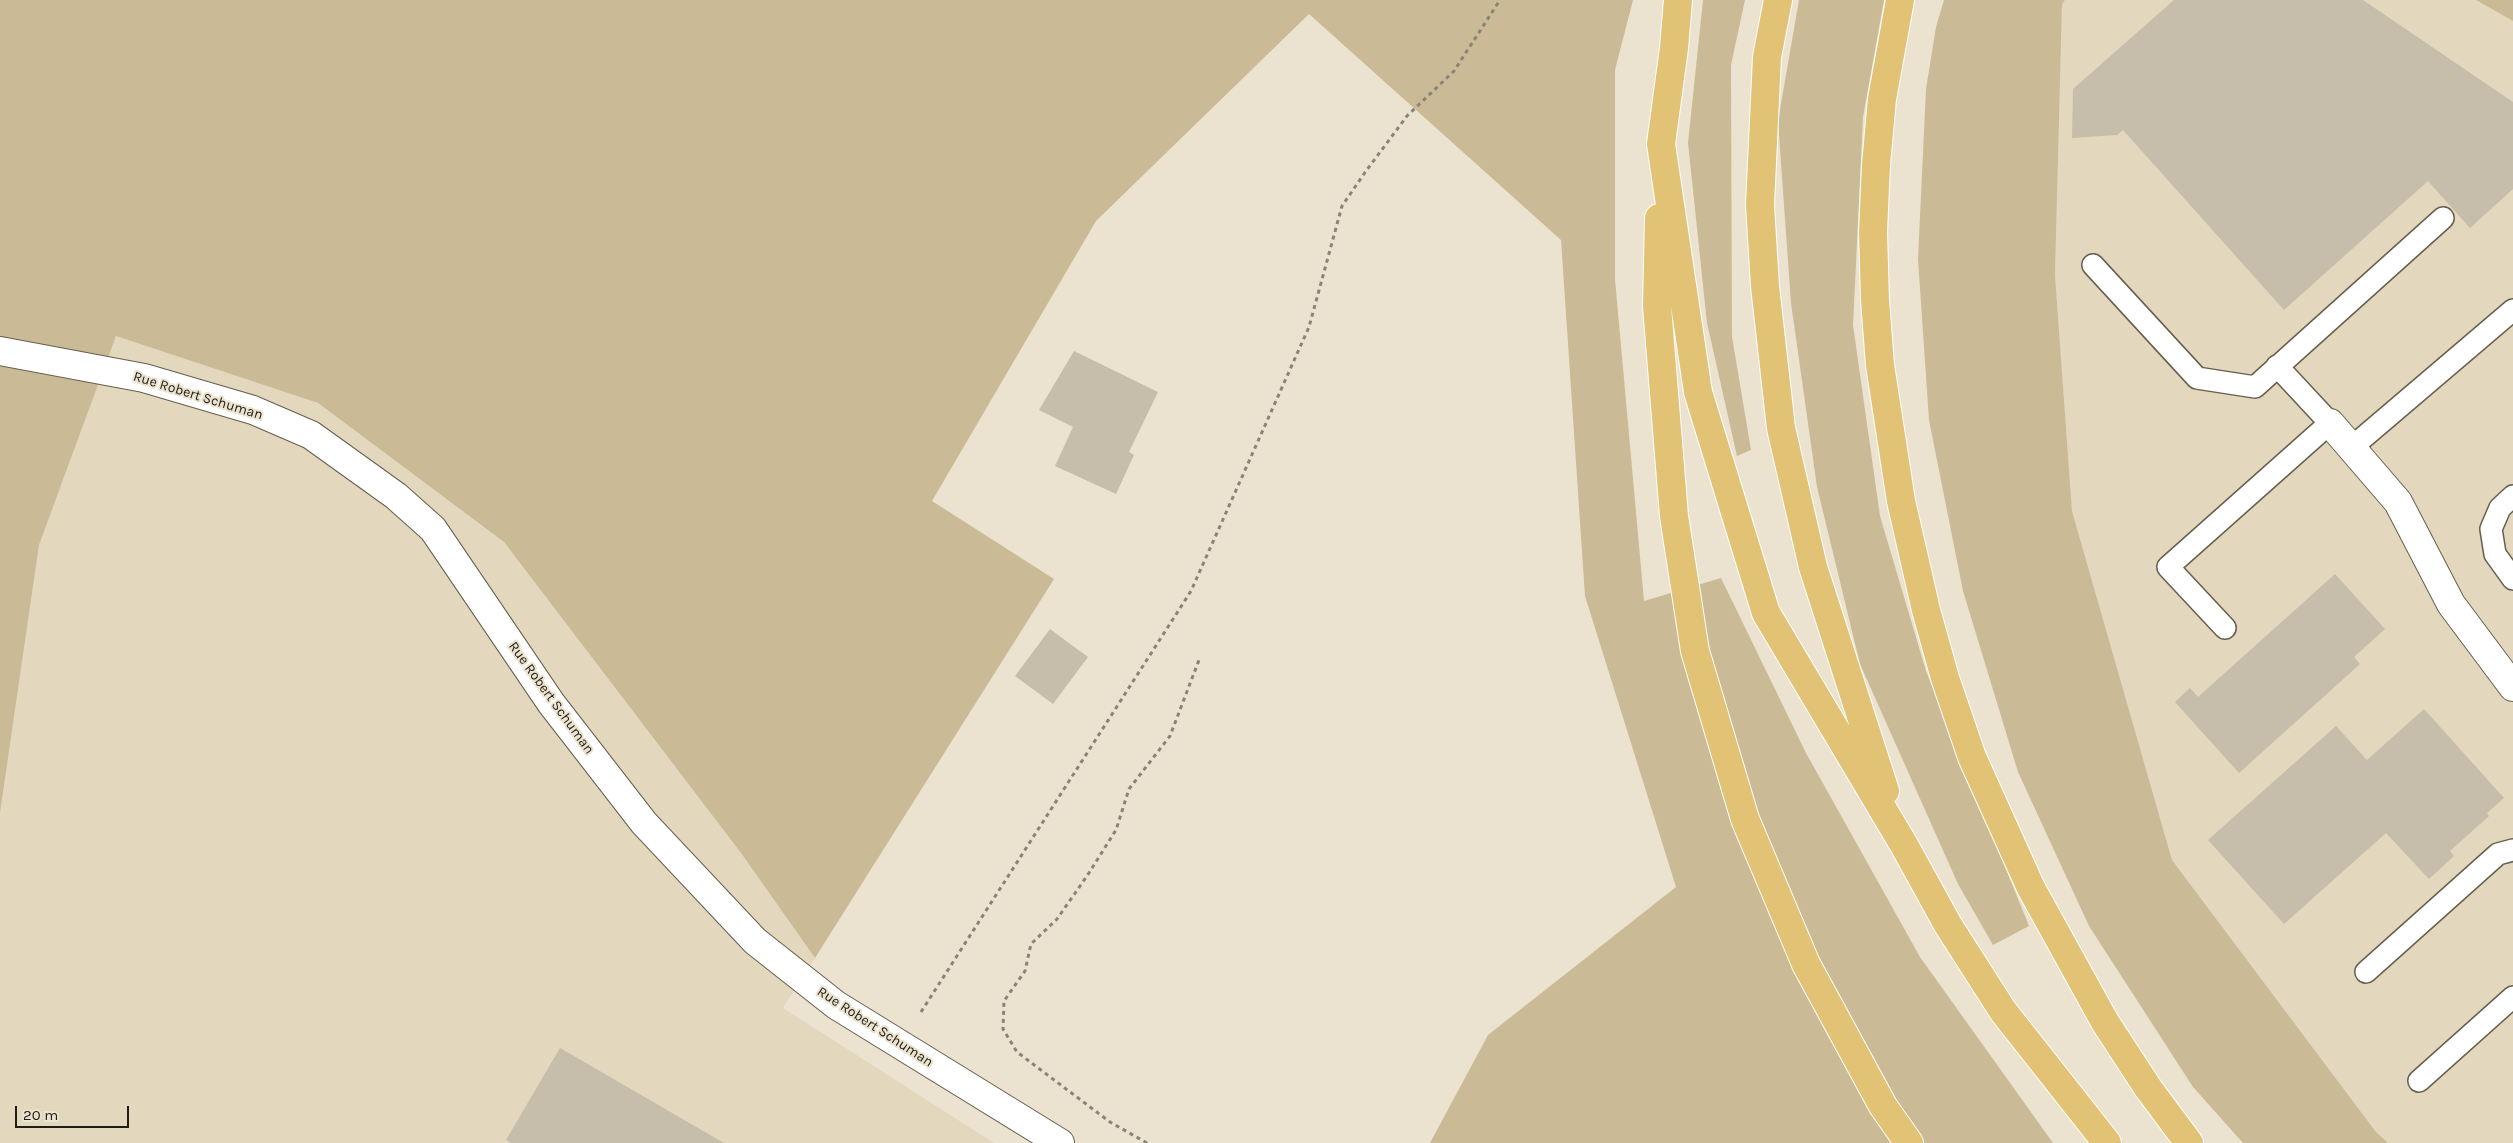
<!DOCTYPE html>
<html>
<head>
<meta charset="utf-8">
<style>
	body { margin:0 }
	#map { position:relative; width:2513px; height:1143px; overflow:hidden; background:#ebe3cf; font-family:Karla,sans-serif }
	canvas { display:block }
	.scale { position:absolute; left:15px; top:1106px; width:114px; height:22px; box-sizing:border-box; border:2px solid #201d16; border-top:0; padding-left:6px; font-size:15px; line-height:18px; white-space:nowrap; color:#201d16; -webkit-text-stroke:4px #ebe3cf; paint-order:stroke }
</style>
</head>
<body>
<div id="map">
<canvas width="2513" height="1143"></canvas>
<div class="scale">20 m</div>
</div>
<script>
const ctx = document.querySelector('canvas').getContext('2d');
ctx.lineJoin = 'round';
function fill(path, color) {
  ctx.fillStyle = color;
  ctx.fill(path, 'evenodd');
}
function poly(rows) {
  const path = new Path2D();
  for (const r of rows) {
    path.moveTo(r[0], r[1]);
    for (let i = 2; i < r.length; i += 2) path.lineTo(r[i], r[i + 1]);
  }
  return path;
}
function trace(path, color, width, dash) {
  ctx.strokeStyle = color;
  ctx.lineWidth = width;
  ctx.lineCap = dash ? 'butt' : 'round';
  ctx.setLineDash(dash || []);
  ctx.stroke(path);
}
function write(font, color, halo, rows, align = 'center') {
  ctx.font = font + ' Karla,sans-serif';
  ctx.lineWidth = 4;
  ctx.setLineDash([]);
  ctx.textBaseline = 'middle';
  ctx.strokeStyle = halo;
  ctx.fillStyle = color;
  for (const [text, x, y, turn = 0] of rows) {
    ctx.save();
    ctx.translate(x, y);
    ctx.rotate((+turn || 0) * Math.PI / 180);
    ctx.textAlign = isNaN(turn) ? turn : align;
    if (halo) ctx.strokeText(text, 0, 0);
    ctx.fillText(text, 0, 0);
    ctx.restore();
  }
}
fill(poly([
	[2065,0,2476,0,2513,21,2513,1143,2388,1143,2376,1132,2172,860,2072,511,2055,275,2062,4],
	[116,336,318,403,504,542,741,853,815,958,783,1008,994,1143,0,1143,0,813,39,545]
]), '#e3d7bd');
fill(poly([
	[0,0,1633,0,1615,70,1615,279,1644,601,1721,578,1806,753,1920,957,2053,1143,1430,1143,1488,1035,1676,887,1585,596,1561,240,1309,14,1096,221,932,501,1054,579,815,958,741,853,504,542,318,403,116,336,39,545,0,813],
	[1703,0,1745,0,1731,65,1732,337,1751,450,1737,456,1707,323,1688,143],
	[1799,0,1884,0,1863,117,1853,325,1880,516,1926,671,2029,926,1993,945,1958,884,1860,664,1817,487,1791,303,1778,121],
	[1944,0,2065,0,2062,4,2055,275,2072,511,2172,860,2376,1132,2388,1143,2243,1143,2193,1087,2089,926,2018,772,1963,591,1929,420,1918,259,1926,89,1936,27],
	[2476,0,2513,0,2513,21]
]), '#cabb96');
fill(poly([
	[2174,0,2363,0,2513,102,2513,189,2470,228,2428,181,2284,310,2123,130,2117,135,2072,138,2073,89],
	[1074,351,1158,392,1129,452,1134,455,1116,494,1055,466,1073,427,1039,410],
	[2335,574,2385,629,2354,657,2360,664,2239,773,2175,702,2190,688,2198,697],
	[1050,629,1088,657,1053,704,1015,676],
	[2424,709,2504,798,2487,813,2489,816,2450,851,2454,856,2429,879,2386,833,2284,924,2208,840,2336,726,2367,760],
	[560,1048,724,1143,511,1143,506,1140]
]), '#c6beab');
const lane = poly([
	[2093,265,2197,378,2255,387,2443,218],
	[2351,448,2513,310],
	[2513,496,2500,508,2491,529,2495,554,2513,579],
	[2225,628,2168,567,2330,423,2277,366],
	[2366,972,2498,854,2513,850],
	[2419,1081,2513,997]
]);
const street = poly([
	[2330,423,2398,502,2451,604,2513,687]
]);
const secondary = poly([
	[0,351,144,378,253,410,311,435,396,496,433,529,551,703,644,823,755,941,836,1005,1060,1143]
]);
const highway = poly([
	[1678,0,1674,48,1661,144,1698,392,1766,613,1904,845,1948,925,2003,1011,2107,1143],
	[1778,0,1767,57,1760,205,1765,286,1781,428,1813,567,1885,791],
	[1900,0,1882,99,1876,165,1873,232,1875,300,1880,365,1901,501,1926,610,1945,678,1972,757,2031,888,2105,1022,2148,1088,2189,1143],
	[1659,218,1657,306,1674,516,1695,651,1745,819,1806,964,1883,1106,1909,1143]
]);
trace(lane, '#665f4e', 24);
trace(street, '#665f4e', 30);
trace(secondary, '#665f4e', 30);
trace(highway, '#fff', 30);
trace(poly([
	[921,1012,1191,591,1309,327,1342,206,1366,171,1407,116,1454,71,1500,0],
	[1147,1143,1110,1122,1017,1052,1003,1029,1004,1001,1025,971,1031,944,1057,919,1087,876,1116,830,1129,789,1170,736,1199,660]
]), '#898476', 3, [4, 4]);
trace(lane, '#fff', 21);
trace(street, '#fff', 28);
trace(secondary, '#fff', 28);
trace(highway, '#e2c376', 28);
write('14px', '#201d16', '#ebe3cf', [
	["Rue Robert Schuman",198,396,17],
	["Rue Robert Schuman",551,698,54],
	["Rue Robert Schuman",875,1027,33]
]);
</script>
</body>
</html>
